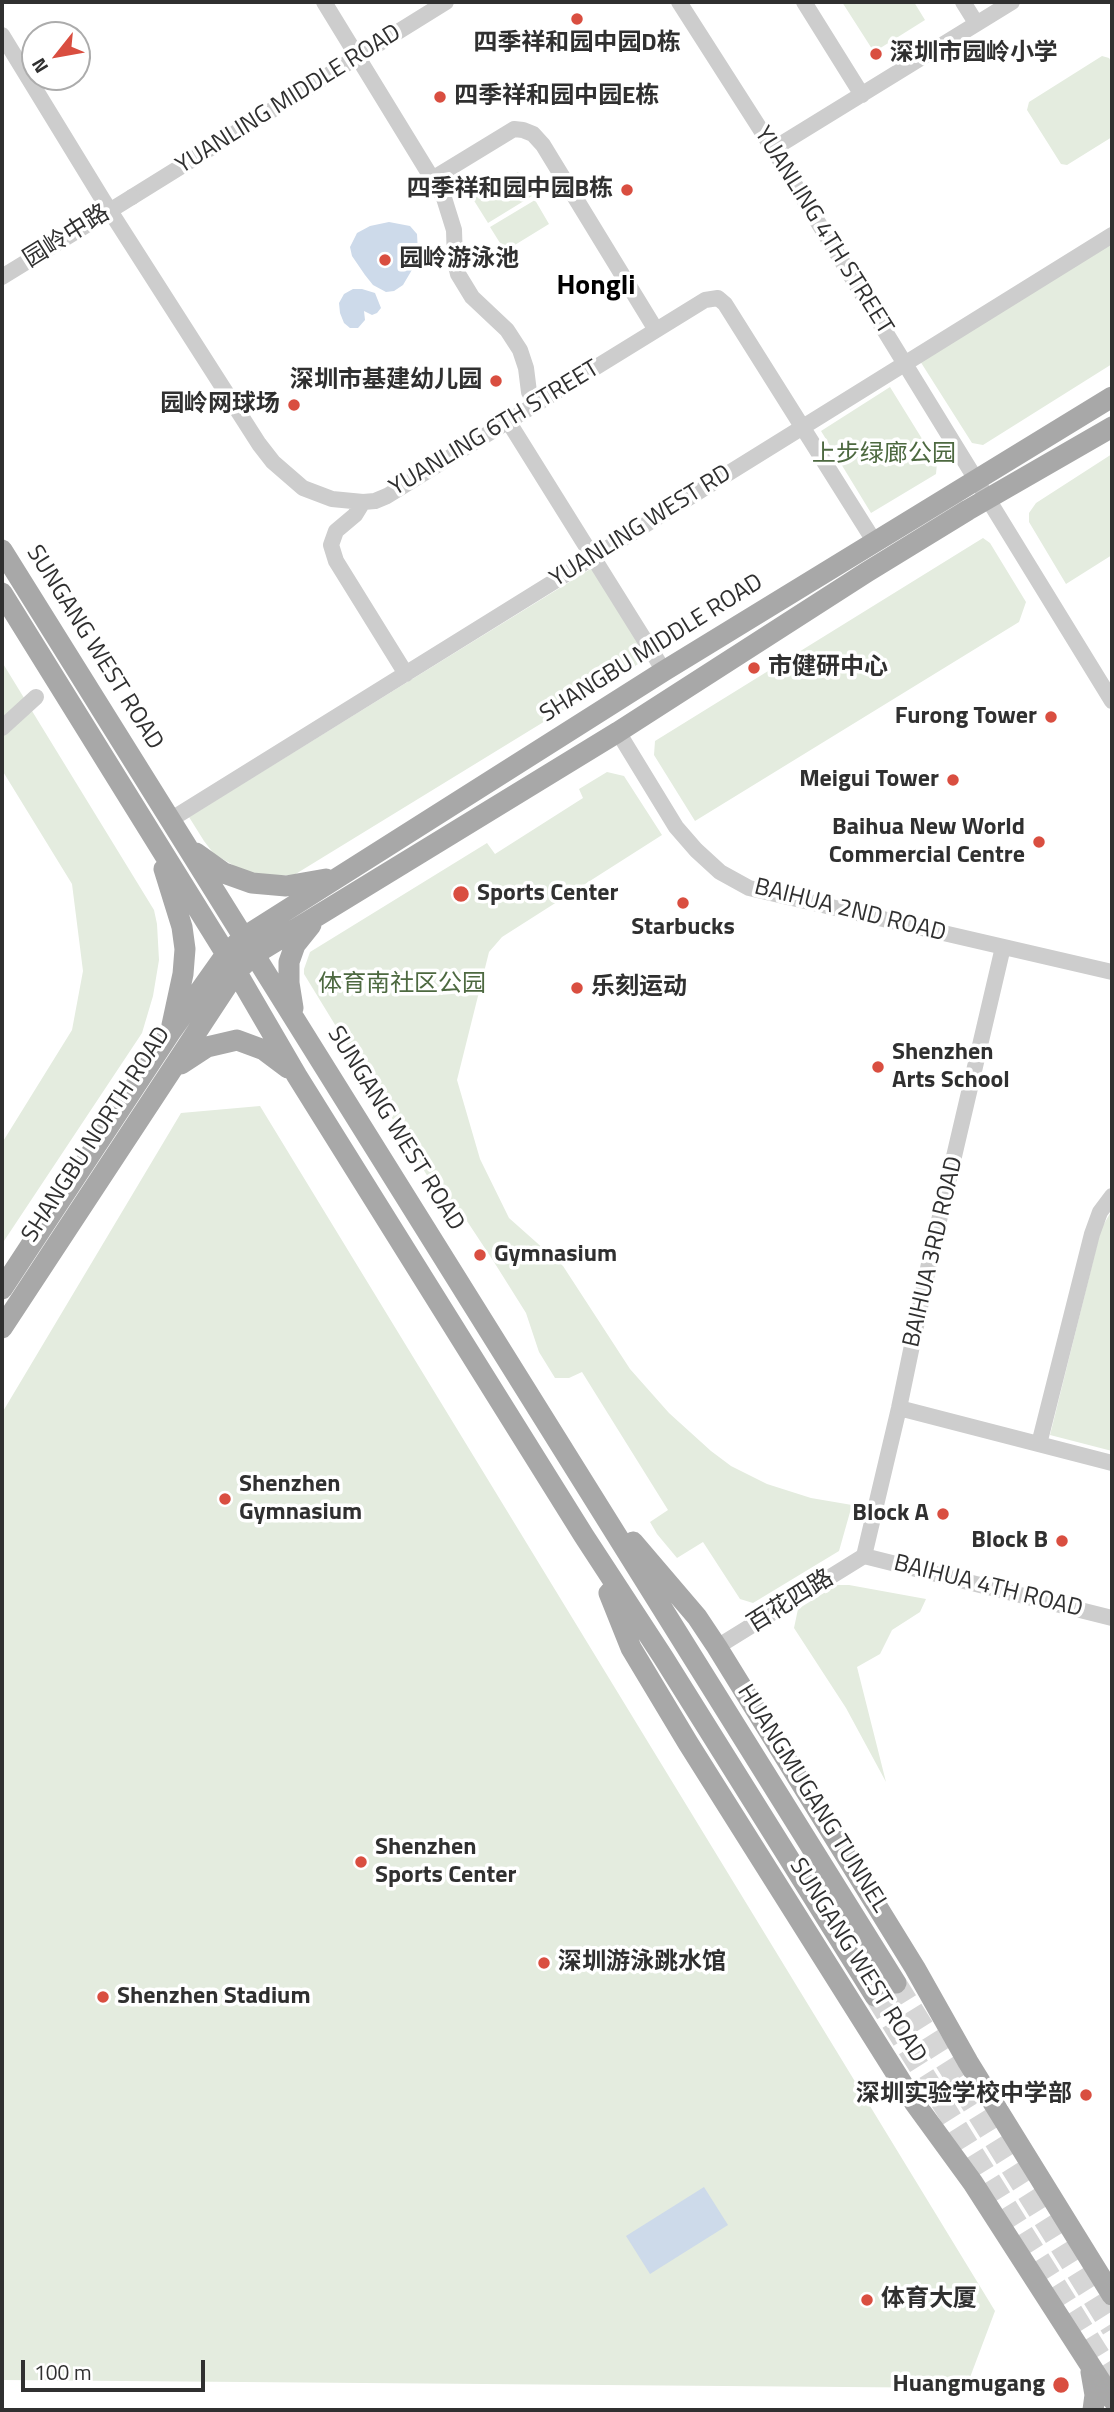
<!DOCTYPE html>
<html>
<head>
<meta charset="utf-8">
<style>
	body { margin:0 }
	#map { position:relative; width:1114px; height:2412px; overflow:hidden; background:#fff; font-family:"Titillium Web",sans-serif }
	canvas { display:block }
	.frame { position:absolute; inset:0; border:4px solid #303030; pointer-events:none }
	.north { position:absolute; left:21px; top:21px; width:70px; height:70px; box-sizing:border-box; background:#fff; border:2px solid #acacac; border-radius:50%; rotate:239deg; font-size:19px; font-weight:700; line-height:28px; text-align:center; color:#303030 }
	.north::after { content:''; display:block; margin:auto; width:24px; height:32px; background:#d94e40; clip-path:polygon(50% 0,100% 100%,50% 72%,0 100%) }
	.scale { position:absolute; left:21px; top:2360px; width:184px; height:32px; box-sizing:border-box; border:4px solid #303030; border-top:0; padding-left:9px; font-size:21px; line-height:24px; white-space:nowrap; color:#303030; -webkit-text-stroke:5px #fff; paint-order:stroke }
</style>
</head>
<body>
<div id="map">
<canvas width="1114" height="2412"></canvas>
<div class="frame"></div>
<div class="north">N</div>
<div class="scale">100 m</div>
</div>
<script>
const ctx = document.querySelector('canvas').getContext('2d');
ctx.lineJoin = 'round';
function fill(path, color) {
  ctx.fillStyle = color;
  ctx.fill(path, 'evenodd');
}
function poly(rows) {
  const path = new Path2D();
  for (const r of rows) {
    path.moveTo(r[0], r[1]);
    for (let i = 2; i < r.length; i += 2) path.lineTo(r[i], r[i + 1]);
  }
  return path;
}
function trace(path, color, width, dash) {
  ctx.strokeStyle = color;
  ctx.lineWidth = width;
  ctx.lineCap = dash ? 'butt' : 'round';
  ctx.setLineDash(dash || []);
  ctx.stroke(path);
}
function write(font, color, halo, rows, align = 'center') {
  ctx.font = font + ' "Titillium Web","Noto Sans SC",sans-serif';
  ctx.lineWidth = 7;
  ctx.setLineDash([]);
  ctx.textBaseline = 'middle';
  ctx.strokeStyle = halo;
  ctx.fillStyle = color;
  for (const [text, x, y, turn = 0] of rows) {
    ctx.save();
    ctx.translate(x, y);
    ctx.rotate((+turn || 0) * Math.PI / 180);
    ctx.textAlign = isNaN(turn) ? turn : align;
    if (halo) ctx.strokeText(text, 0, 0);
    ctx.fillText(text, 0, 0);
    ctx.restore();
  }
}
fill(poly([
	[842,2,914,2,925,20,874,52],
	[1102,56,1109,58,1112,63,1112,137,1067,165,1061,164,1027,110,1029,102],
	[518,172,532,196,488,223,473,199],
	[535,200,549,224,505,251,490,227],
	[1112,241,1112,364,983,445,972,443,920,361],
	[890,387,937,463,936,474,871,513,821,431],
	[1112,454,1112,555,1066,584,1029,522,1029,513,1036,503],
	[983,538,990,543,1026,602,1019,622,695,821,654,755,655,741],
	[592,568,648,658,294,875,263,876,238,868,214,854,204,841,189,817],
	[2,662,154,910,157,924,159,960,153,996,142,1033,2,1244,2,1143,72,1030,83,971,72,884,2,770],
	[607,772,624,776,662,835,502,937,489,952,457,1080,480,1159,509,1218,563,1266,630,1369,669,1413,711,1451,731,1466,767,1484,811,1498,852,1505,839,1551,753,1603,740,1599,703,1542,677,1558,657,1534,650,1522,668,1510,582,1372,569,1378,555,1378,539,1352,526,1313,494,1262,463,1215,428,1177,304,974,304,969,310,952,487,843,495,854,583,798,579,789],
	[260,1106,995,2311,966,2388,2,2380,2,1413,181,1113],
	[1112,1210,1112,1451,1050,1435,1101,1229],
	[837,1585,849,1585,926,1599,920,1612,892,1630,880,1654,857,1667,886,1782,846,1708,794,1628,798,1609]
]), '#e4ecdf');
fill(poly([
	[389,222,410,226,417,234,418,253,416,263,403,285,394,291,386,292,373,285,365,275,352,256,350,247,357,233,370,226],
	[353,289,362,289,375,293,381,308,377,313,372,315,364,311,365,320,358,328,350,328,344,323,340,313,339,303,344,294],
	[704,2187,728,2225,650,2274,626,2236]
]), '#cddaea');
trace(poly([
	[896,1983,1112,2329],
	[875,1996,1112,2375]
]), '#d6d6d6', 21, [21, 10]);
trace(poly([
	[324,2,444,198,454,230,455,262,458,274,472,297,507,330,520,350,526,368,529,392,536,405],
	[679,2,773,149,1112,701],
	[804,2,862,95],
	[963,2,973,18],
	[2,35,103,200,259,444,273,462,303,488,332,499,363,502,375,501,387,496,705,300,718,298,725,304,874,541],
	[773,149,1012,2],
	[432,179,514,129,523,130,533,134,543,145,656,330],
	[132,197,446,2],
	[2,277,90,223],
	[508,421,664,671],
	[363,502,355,515,336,531,331,545,336,561,406,674],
	[2,728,36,697],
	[618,732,676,827,696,850,720,872,749,888,1112,972],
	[170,820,1112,235],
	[899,1408,1112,1463],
	[1039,1444,1092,1234,1100,1212,1112,1196],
	[864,1556,899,1408,930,1259,1003,947],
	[717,1647,864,1556,1112,1618]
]), '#cdcdcd', 16);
trace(poly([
	[2,550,896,1983],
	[2,593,226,954,297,1076,584,1536,663,1657,875,1996],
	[196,853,224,873,252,883,286,886,326,879],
	[164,869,182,927,185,949,183,974,172,1025],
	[293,1008,289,983,289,962,295,945,311,925],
	[181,1064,207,1047,237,1040,264,1050,288,1068],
	[2,1289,170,1033,226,954,244,937,664,671,1112,397],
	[2,1328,236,972,255,954,618,732,867,572,968,510,1112,427],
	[633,1542,697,1617,717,1647,915,1968,968,2062,1112,2295],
	[609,1593,631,1648,688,1743,914,2102,973,2183,1112,2399],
	[1091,2372,1095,2395,1093,2410]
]), '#a8a8a8', 21);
trace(poly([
	[90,223,132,197]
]), '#cdcdcd', 16);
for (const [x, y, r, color] of [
	[577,19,7,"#d94e40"],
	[876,54,7,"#d94e40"],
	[440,97,7,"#d94e40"],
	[627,190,7,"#d94e40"],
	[385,260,7,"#d94e40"],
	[496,381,7,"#d94e40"],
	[294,405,7,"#d94e40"],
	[754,668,7,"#d94e40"],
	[1051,717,7,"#d94e40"],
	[953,780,7,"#d94e40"],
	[1039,842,7,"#d94e40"],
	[461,894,9,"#d94e40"],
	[683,903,7,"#d94e40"],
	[577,988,7,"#d94e40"],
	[878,1067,7,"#d94e40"],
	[480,1255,7,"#d94e40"],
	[225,1499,7,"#d94e40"],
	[943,1514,7,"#d94e40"],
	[1062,1541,7,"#d94e40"],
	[361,1862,7,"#d94e40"],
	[544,1963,7,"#d94e40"],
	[103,1997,7,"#d94e40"],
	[1086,2095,7,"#d94e40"],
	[867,2300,7,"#d94e40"],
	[1061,2385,9,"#d94e40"]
]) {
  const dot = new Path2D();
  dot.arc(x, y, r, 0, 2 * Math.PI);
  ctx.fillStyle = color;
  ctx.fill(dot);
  trace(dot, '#fff', 2.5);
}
write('bold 24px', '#303030', '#fff', [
	["四季祥和园中园D栋",577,44,"center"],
	["深圳市园岭小学",890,54],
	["四季祥和园中园E栋",454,97],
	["四季祥和园中园B栋",613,190,"right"],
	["园岭游泳池",399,260],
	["深圳市基建幼儿园",482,381,"right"],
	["园岭网球场",280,405,"right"],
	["市健研中心",768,668],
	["Furong Tower",1037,717,"right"],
	["Meigui Tower",939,780,"right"],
	["Baihua New World",1025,828,"right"],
	["Commercial Centre",1025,856,"right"],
	["Sports Center",477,894],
	["Starbucks",683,928,"center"],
	["乐刻运动",591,988],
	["Shenzhen",892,1053],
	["Arts School",892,1081],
	["Gymnasium",494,1255],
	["Shenzhen",239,1485],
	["Gymnasium",239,1513],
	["Block A",929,1514,"right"],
	["Block B",1048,1541,"right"],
	["Shenzhen",375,1848],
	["Sports Center",375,1876],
	["深圳游泳跳水馆",558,1963],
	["Shenzhen Stadium",117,1997],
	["深圳实验学校中学部",1072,2095,"right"],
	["体育大厦",881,2300],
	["Huangmugang",1045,2385,"right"]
], 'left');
write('24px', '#303030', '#fff', [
	["YUANLING MIDDLE ROAD",289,100,-32],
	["YUANLING 4TH STREET",823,231,58],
	["园岭中路",67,237,-32],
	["YUANLING 6TH STREET",495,429,-31],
	["YUANLING WEST RD",641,527,-32],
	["SUNGANG WEST ROAD",94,648,58],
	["SHANGBU MIDDLE ROAD",652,649,-32],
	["BAIHUA 2ND ROAD",850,911,14],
	["SUNGANG WEST ROAD",395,1129,58],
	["SHANGBU NORTH ROAD",97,1135,-57],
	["BAIHUA 3RD ROAD",934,1252,-77],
	["BAIHUA 4TH ROAD",988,1587,14],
	["百花四路",791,1602,-32],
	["HUANGMUGANG TUNNEL",812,1799,58],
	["SUNGANG WEST ROAD",857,1961,58]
]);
write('24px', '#4d6940', '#fff', [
	["上步绿廊公园",884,455],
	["体育南社区公园",402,985]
]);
write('bold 28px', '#000', '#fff', [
	["Hongli",596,287]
]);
</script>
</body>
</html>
